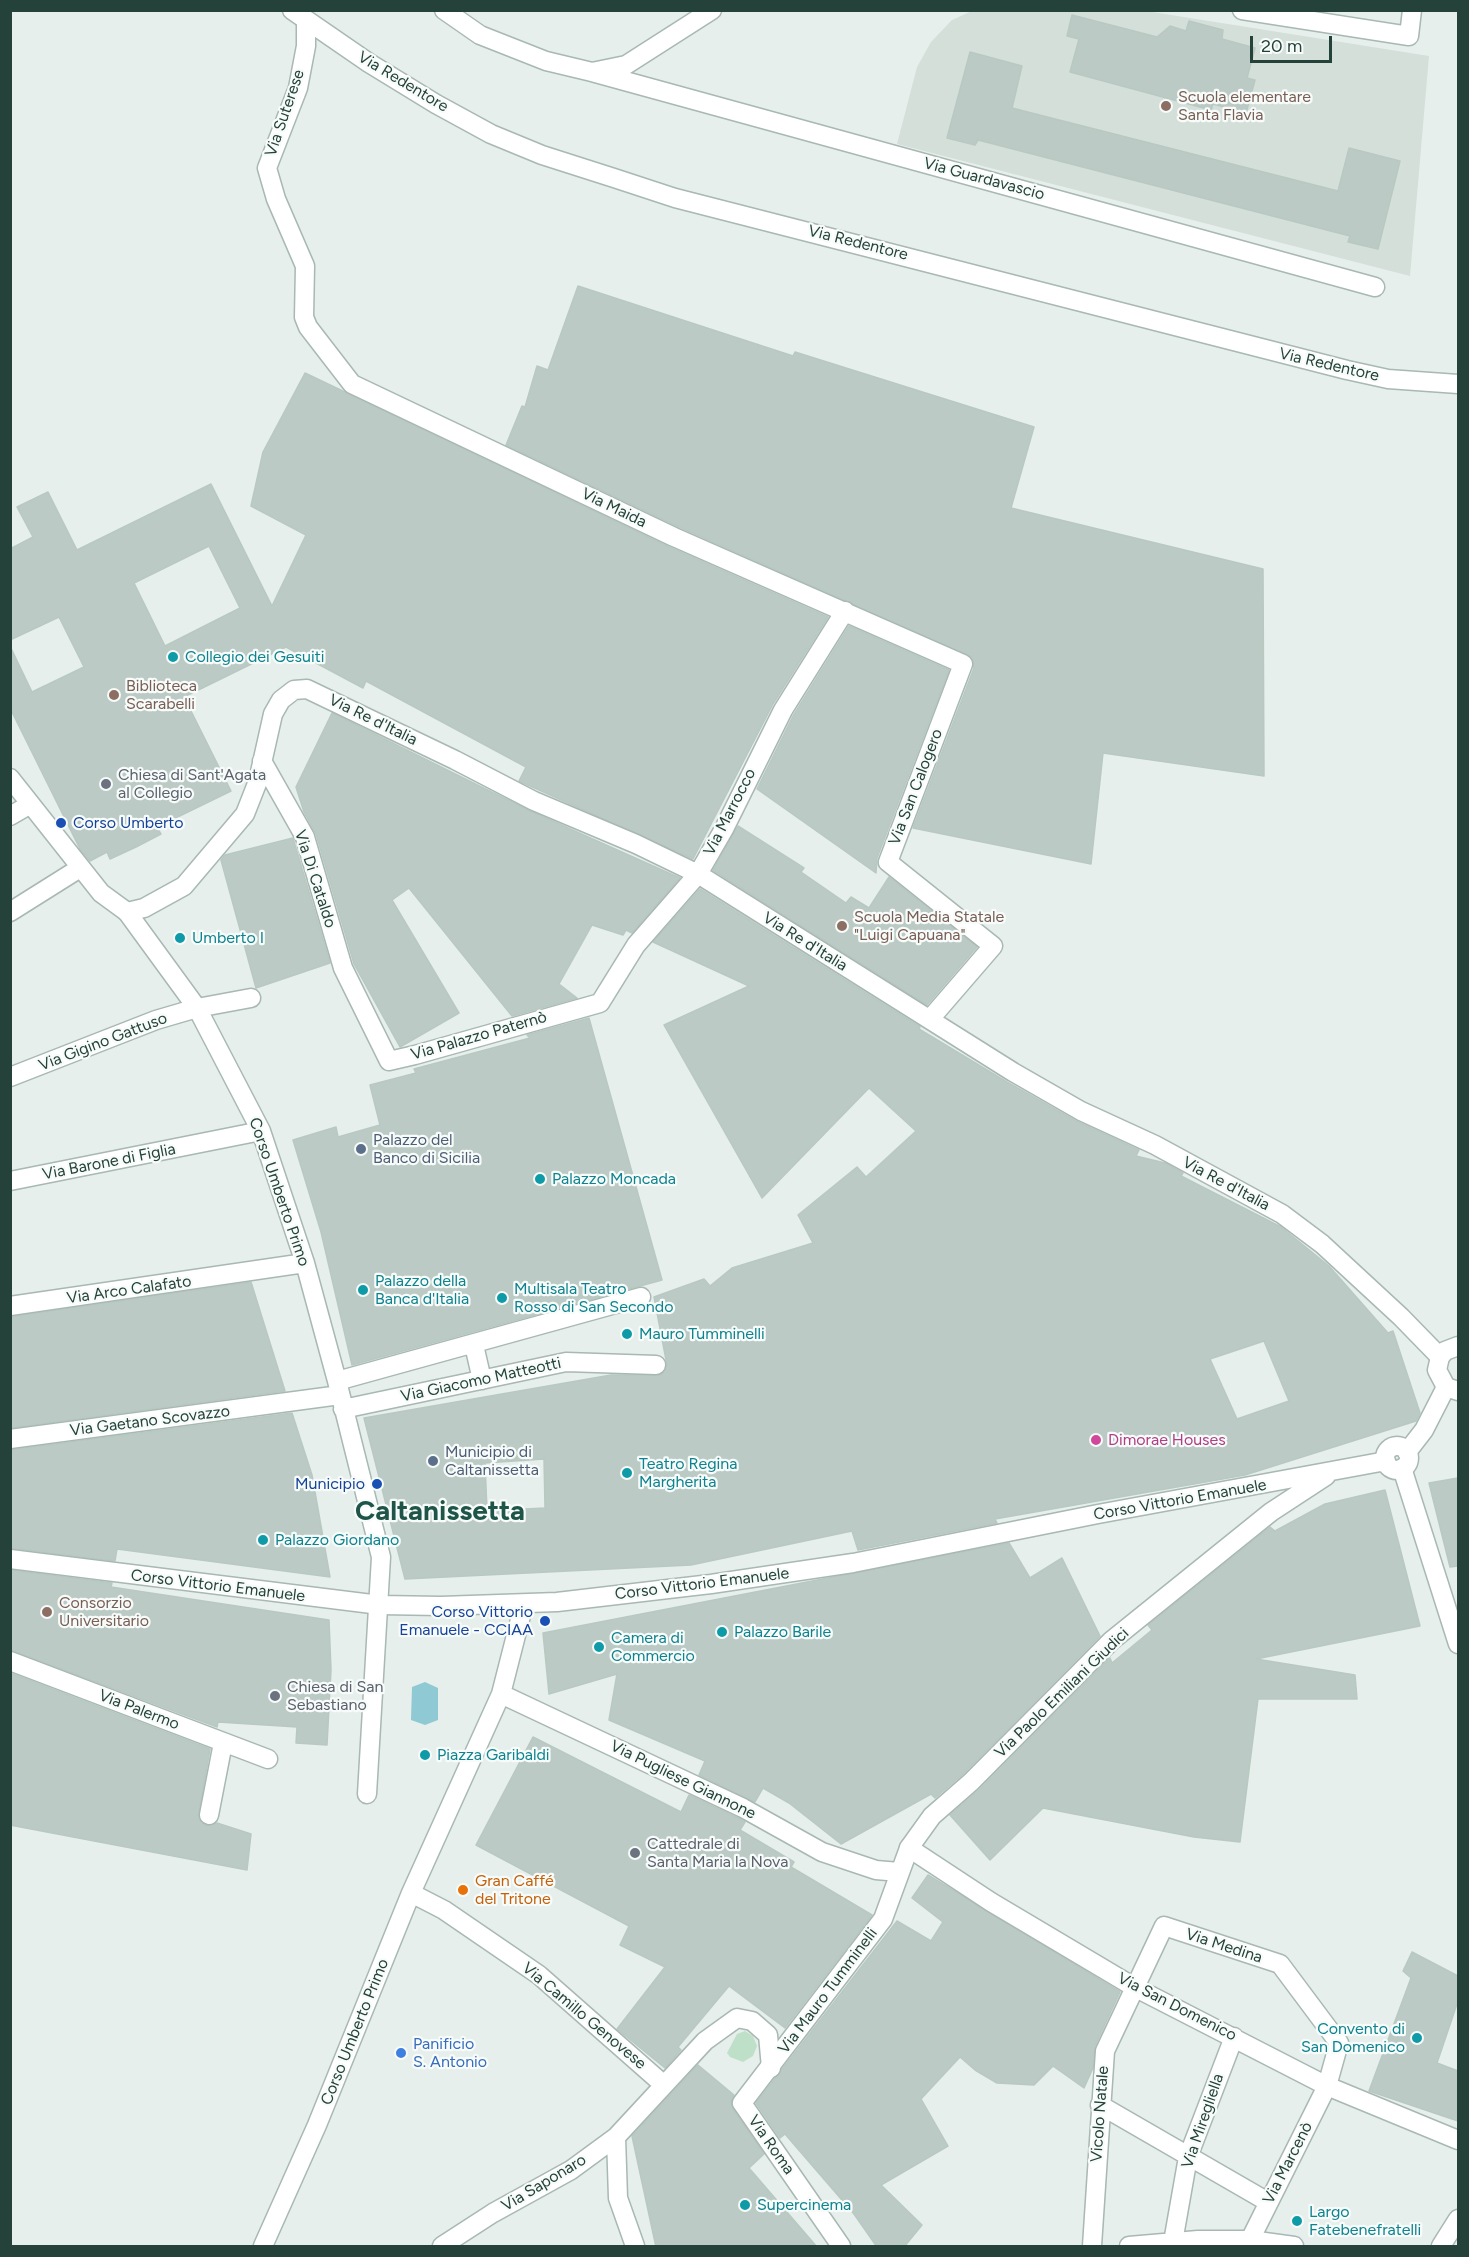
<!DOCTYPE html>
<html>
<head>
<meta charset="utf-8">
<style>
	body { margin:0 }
	#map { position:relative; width:1469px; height:2257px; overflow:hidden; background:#e6efeb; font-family:Figtree,sans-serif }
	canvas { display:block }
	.frame { position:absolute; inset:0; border:12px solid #24423a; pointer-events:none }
	.scale { position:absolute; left:1250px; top:36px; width:82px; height:27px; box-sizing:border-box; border:3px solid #24423a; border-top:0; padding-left:8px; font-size:18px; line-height:21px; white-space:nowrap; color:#24423a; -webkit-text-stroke:4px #f7fbf9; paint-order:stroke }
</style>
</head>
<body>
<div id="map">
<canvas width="1469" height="2257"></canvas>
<div class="frame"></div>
<div class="scale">20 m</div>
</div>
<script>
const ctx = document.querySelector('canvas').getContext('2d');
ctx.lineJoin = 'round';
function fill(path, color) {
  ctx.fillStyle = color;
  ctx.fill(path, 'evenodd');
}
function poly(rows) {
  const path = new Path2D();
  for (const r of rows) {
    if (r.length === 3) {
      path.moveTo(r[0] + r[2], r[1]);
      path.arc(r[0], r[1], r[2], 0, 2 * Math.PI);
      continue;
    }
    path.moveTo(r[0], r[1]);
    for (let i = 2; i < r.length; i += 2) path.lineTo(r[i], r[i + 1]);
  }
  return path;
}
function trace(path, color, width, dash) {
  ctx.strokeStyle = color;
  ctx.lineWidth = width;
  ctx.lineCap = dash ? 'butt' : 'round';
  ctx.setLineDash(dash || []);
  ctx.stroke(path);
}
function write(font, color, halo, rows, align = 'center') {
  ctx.font = font + ' Figtree,sans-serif';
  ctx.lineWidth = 4.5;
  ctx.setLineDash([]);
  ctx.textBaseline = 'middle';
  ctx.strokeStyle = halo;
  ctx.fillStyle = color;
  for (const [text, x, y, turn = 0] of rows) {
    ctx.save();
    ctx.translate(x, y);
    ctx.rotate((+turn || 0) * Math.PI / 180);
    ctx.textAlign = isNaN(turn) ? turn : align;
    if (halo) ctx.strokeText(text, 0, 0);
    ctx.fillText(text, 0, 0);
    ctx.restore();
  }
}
fill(poly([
	[972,11,1146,11,1429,56,1410,276,897,144,917,67,931,42,952,20]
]), '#d4dfda');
fill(poly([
	[745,2031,753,2036,757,2046,753,2056,743,2062,730,2057,727,2053,737,2034]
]), '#bfe0c8');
fill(poly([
	[425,1682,438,1688,438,1720,425,1725,411,1720,412,1687]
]), '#8ec9d4');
const building = poly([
	[1072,15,1157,37,1170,26,1186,31,1189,21,1223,30,1222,39,1255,48,1247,78,1255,80,1246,113,1213,104,1211,110,1070,72,1079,39,1067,36,1072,15],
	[970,52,1022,66,1012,108,1338,191,1349,148,1400,161,1378,249,1348,242,1350,236,978,140,975,145,947,138,970,52],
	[578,286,793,356,795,352,1034,427,1011,508,1263,569,1264,776,1103,753,1091,864,913,828,974,668,972,657,679,527,506,445,522,406,525,407,537,366,548,370,578,286],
	[305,373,669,547,828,617,773,704,693,859,519,781,526,767,366,681,363,688,286,647,184,697,231,791,157,827,161,834,136,847,110,859,107,852,90,861,80,849,10,708,10,646,32,692,84,667,59,617,10,640,10,549,33,537,17,507,48,492,77,550,211,484,272,606,306,535,251,506,263,452,305,373],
	[209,546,240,608,165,646,134,583,209,546],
	[849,626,949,670,877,858,876,873,757,789,793,716,849,626],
	[332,713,530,811,680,878,632,933,626,930,623,935,592,925,559,984,577,998,512,1016,409,888,392,900,459,1013,400,1047,354,964,316,834,304,812,296,787,332,713],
	[738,826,804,868,801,872,846,903,851,897,869,908,889,877,977,947,927,1005,713,870,738,826],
	[293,838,330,963,256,988,221,860,225,855,293,838],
	[700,889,920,1027,919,1029,1007,1082,1076,1121,1139,1150,1136,1156,1165,1163,1183,1173,1181,1176,1281,1227,1329,1266,1388,1333,1393,1331,1420,1413,1416,1421,1245,1475,995,1519,997,1523,858,1550,852,1531,691,1565,405,1579,364,1418,611,1375,661,1375,667,1365,654,1297,704,1279,710,1286,732,1268,813,1243,798,1215,857,1167,866,1177,916,1131,869,1088,762,1198,664,1025,749,986,653,942,700,889],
	[1264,1341,1289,1401,1237,1419,1210,1359,1264,1341],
	[544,1459,545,1508,487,1511,485,1463,544,1459],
	[589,1018,662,1280,352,1365,321,1232,293,1140,336,1127,338,1137,380,1125,370,1085,416,1073,414,1069,530,1038,527,1035,589,1018],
	[251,1282,285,1391,10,1428,10,1317,251,1282],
	[292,1413,312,1475,330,1577,117,1549,115,1561,10,1548,10,1450,292,1413],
	[1458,1478,1458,1566,1450,1567,1429,1483,1458,1478],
	[1385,1490,1420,1626,1256,1659,1355,1675,1357,1699,1258,1699,1240,1842,1194,1837,1043,1808,990,1860,950,1815,979,1790,1110,1658,1112,1663,1152,1630,1148,1625,1270,1527,1275,1531,1325,1504,1385,1490],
	[1009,1543,1030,1578,1062,1558,1100,1636,963,1774,935,1798,931,1794,841,1844,789,1803,763,1788,755,1802,699,1775,705,1761,609,1720,617,1674,549,1694,543,1633,1009,1543],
	[10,1570,112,1583,111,1587,329,1620,331,1670,327,1745,296,1743,297,1727,218,1722,217,1727,10,1650,10,1570],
	[10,1673,210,1749,198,1818,206,1826,217,1823,251,1834,247,1870,10,1825,10,1673],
	[533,1737,681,1812,689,1795,738,1818,745,1822,740,1830,794,1862,791,1867,872,1915,785,2028,729,1986,678,2047,681,2050,665,2068,617,2029,665,1967,620,1945,629,1926,476,1845,533,1737],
	[928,1875,1120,1992,1095,2046,1093,2068,1084,2088,1053,2066,1034,2085,997,2083,975,2070,960,2057,921,2099,948,2146,881,2185,922,2225,904,2247,877,2247,854,2214,785,2134,780,2138,756,2103,897,1921,931,1941,943,1922,912,1898,928,1875],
	[1412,1952,1458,1976,1458,2001,1437,2063,1458,2071,1458,2121,1369,2091,1411,1978,1403,1971,1412,1952],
	[698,2065,734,2095,731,2102,733,2109,764,2154,749,2168,817,2247,656,2247,632,2136,698,2065]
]);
fill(building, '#bbcac4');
trace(building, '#b8c9c2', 1.5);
const pedestrian = poly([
	[10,816,29,805],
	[10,912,80,868],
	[127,912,197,1008,261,1131,305,1263,337,1381,381,1557,367,1794],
	[10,1077,156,1020,197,1008,251,998],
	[10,1181,261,1131],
	[10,1306,305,1263],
	[474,1345,482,1380],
	[337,1381,641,1297],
	[343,1409,566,1362,656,1365],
	[10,1439,340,1395],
	[10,1661,268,1759],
	[209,1815,223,1743]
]);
const minor = poly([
	[444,10,480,35,546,61,592,72,626,65,712,10],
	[1242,10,1409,36,1412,10],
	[306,21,306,46,298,88,267,168,276,199,305,266,304,317,308,327,352,384,674,537,963,664,888,862,993,946,930,1019],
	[592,72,1375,287],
	[262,761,305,837,343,968,389,1061,415,1055,600,1003,636,945,698,874,724,829,783,710,845,611],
	[10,778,101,893,127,912,144,908,184,886,245,814,258,781,273,714,281,700,294,690,307,689,455,760,534,801,636,844,698,874,1013,1072,1081,1111,1155,1145,1282,1214,1322,1244,1401,1317,1440,1357],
	[1402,1468,1458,1644],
	[501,1694,743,1808,822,1852,876,1870,899,1872],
	[909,1848,991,1902,1134,1987,1327,2086,1458,2140],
	[411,1893,444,1910,539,1975,664,2085],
	[1100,2105,1268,2202],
	[616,2137,618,2198,635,2246],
	[1173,2242,1188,2157,1234,2037],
	[263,2246,317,2125,411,1893,501,1694,524,1604],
	[442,2246,493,2213,571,2170,616,2137,705,2041,737,2018,752,2021,768,2035,771,2068],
	[1092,2246,1105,2051,1164,1926,1280,1964,1339,2043,1327,2086,1250,2240],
	[1129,2246,1198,2240,1250,2240,1294,2246],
	[1441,2246,1458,2219]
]);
const tertiary = poly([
	[292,10,369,63,436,104,491,134,542,155,614,178,675,198,1347,370,1388,379,1458,384],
	[1458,1346,1445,1351,1440,1357,1437,1370,1446,1387,1458,1391],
	[1397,1458,12],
	[1407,1452,1424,1430,1446,1387],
	[10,1559,380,1605,441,1606,557,1602,711,1584,853,1563,1098,1514,1386,1461],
	[841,2246,742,2103,883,1919,909,1848,932,1816,971,1782,1111,1641,1271,1512,1326,1476]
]);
trace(pedestrian, '#a8b8b2', 21);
trace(minor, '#a8b8b2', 21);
trace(tertiary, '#a8b8b2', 21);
trace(pedestrian, '#fff', 18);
trace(minor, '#fff', 18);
trace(tertiary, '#fff', 18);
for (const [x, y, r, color] of [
	[1166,106,6,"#8d6e63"],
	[173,657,6,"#0f9aa8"],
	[114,695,6,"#8d6e63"],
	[106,784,6,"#6b7280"],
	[61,823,6,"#1a4fb4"],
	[842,926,6,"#8d6e63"],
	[180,938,6,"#0f9aa8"],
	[361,1149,6,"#5c6f8a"],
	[540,1179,6,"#0f9aa8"],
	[363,1290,6,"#0f9aa8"],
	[502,1298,6,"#0f9aa8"],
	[627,1334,6,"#0f9aa8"],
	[1096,1440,6,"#d1479c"],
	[433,1461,6,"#5c6f8a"],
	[627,1473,6,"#0f9aa8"],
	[377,1484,6,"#1a4fb4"],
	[263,1540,6,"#0f9aa8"],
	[47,1612,6,"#8d6e63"],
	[545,1621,6,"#1a4fb4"],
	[722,1632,6,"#0f9aa8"],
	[599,1647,6,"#0f9aa8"],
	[275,1696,6,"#6b7280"],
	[425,1755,6,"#0f9aa8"],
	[635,1853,6,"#6b7280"],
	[463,1890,6,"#e8710a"],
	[1417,2038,6,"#0f9aa8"],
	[401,2053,6,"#3f7fe0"],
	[745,2205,6,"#0f9aa8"],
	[1297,2221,6,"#0f9aa8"]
]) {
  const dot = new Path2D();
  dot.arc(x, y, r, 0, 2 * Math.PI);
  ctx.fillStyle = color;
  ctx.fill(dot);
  trace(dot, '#f7fbf9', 2);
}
write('16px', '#24423a', '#f7fbf9', [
	["Via Redentore",403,82,31],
	["Via Suterese",285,113,-71],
	["Via Guardavascio",984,179,15],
	["Via Redentore",858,243,14],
	["Via Redentore",1329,365,13],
	["Via Maida",614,508,26],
	["Via Re d'Italia",373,720,26],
	["Via San Calogero",916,787,-69],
	["Via Marrocco",730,812,-63],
	["Via Di Cataldo",315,879,72],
	["Via Re d'Italia",805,942,32],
	["Via Palazzo Paternò",479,1036,-16],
	["Via Gigino Gattuso",103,1042,-21],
	["Via Barone di Figlia",109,1162,-11],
	["Via Re d'Italia",1226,1184,28],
	["Corso Umberto Primo",279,1192,71],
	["Via Arco Calafato",129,1290,-8],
	["Via Giacomo Matteotti",481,1380,-12],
	["Via Gaetano Scovazzo",150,1421,-7],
	["Corso Vittorio Emanuele",1180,1500,-10],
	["Corso Vittorio Emanuele",702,1584,-7],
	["Corso Vittorio Emanuele",218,1586,7],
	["Via Paolo Emiliani Giudici",1062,1693,-44],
	["Via Palermo",139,1710,21],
	["Via Pugliese Giannone",683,1780,26],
	["Via Medina",1224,1946,18],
	["Via Mauro Tumminelli",828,1991,-53],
	["Via San Domenico",1177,2007,27],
	["Via Camillo Genovese",584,2016,40],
	["Corso Umberto Primo",355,2032,-68],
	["Vicolo Natale",1100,2114,-86],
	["Via Miregliella",1203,2121,-71],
	["Via Roma",771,2145,55],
	["Via Marcenò",1288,2163,-63],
	["Via Saponaro",544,2183,-31]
]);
write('16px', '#785e54', '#f7fbf9', [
	["Scuola elementare",1178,97],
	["Santa Flavia",1178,115],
	["Biblioteca",126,686],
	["Scarabelli",126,704],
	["Scuola Media Statale",854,917],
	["\"Luigi Capuana\"",854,935],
	["Consorzio",59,1603],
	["Universitario",59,1621]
], 'left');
write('16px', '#0d838f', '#f7fbf9', [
	["Collegio dei Gesuiti",185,657],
	["Umberto I",192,938],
	["Palazzo Moncada",552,1179],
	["Palazzo della",375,1281],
	["Banca d'Italia",375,1299],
	["Multisala Teatro",514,1289],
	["Rosso di San Secondo",514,1307],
	["Mauro Tumminelli",639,1334],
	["Teatro Regina",639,1464],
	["Margherita",639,1482],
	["Palazzo Giordano",275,1540],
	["Palazzo Barile",734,1632],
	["Camera di",611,1638],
	["Commercio",611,1656],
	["Piazza Garibaldi",437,1755],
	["Convento di",1405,2029,"right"],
	["San Domenico",1405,2047,"right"],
	["Supercinema",757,2205],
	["Largo",1309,2212],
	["Fatebenefratelli",1309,2230]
], 'left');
write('16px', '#5b616d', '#f7fbf9', [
	["Chiesa di Sant'Agata",118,775],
	["al Collegio",118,793],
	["Chiesa di San",287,1687],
	["Sebastiano",287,1705],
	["Cattedrale di",647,1844],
	["Santa Maria la Nova",647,1862]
], 'left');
write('16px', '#164399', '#f7fbf9', [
	["Corso Umberto",73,823,"left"],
	["Municipio",365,1484],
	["Corso Vittorio",533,1612],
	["Emanuele - CCIAA",533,1630]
], 'right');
write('16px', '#4e5e75', '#f7fbf9', [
	["Palazzo del",373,1140],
	["Banco di Sicilia",373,1158],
	["Municipio di",445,1452],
	["Caltanissetta",445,1470]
], 'left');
write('16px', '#b23c85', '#f7fbf9', [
	["Dimorae Houses",1108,1440]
], 'left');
write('16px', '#c56008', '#f7fbf9', [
	["Gran Caffé",475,1881],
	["del Tritone",475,1899]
], 'left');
write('16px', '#366cbe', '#f7fbf9', [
	["Panificio",413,2044],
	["S. Antonio",413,2062]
], 'left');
write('bold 28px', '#1f5548', '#f7fbf9', [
	["Caltanissetta",440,1512]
]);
</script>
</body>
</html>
